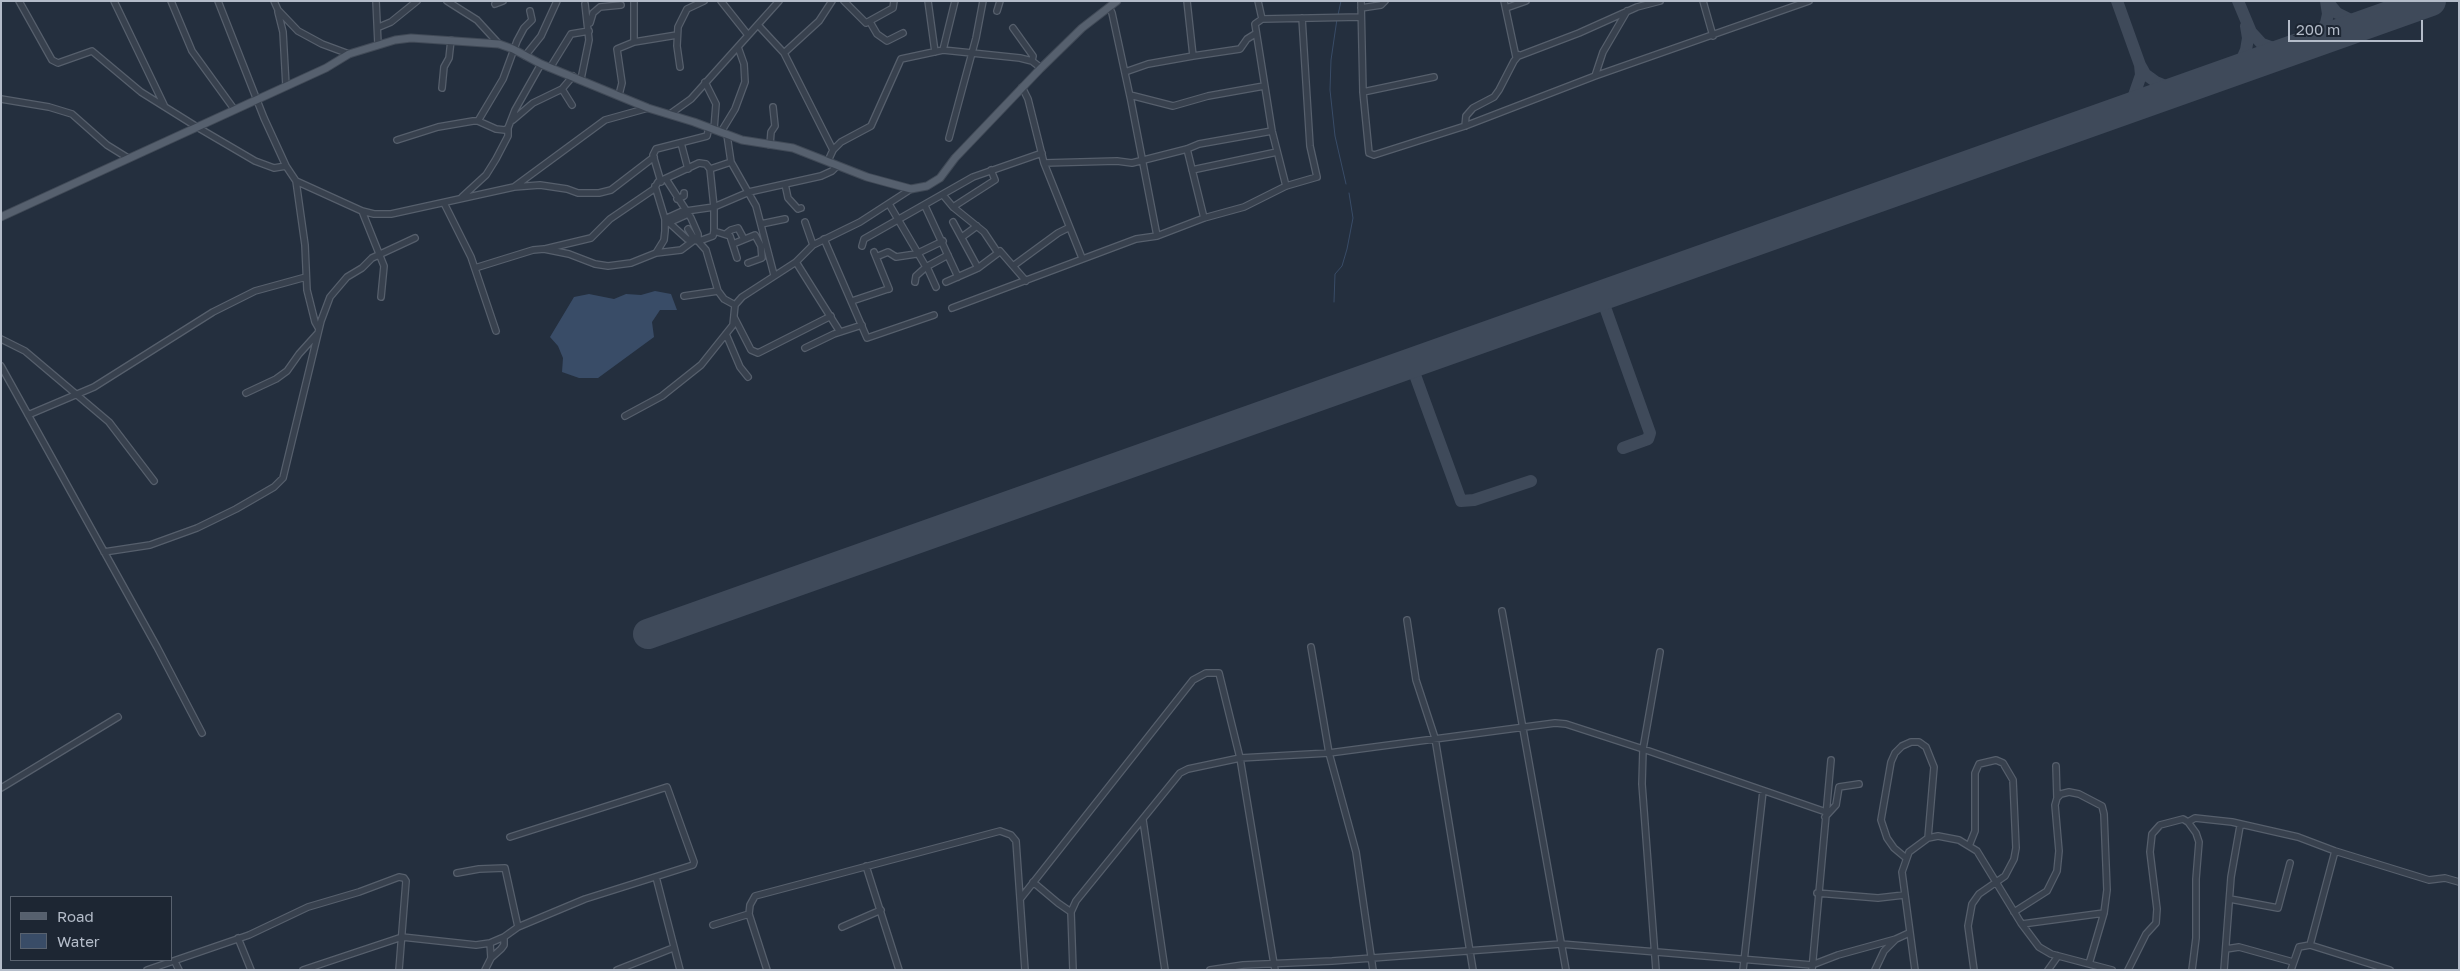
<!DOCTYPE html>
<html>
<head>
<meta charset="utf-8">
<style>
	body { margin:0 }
	#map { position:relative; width:2460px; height:971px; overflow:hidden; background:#242f3e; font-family:"Golos Text",sans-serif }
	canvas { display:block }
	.frame { position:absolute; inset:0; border:2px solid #b4bcc9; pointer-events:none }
	.legend { position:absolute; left:10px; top:896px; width:162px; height:65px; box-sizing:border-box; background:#1d2633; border:1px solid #59626f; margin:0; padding:6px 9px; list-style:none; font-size:15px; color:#b4bcc9 }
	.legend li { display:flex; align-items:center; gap:10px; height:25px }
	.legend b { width:25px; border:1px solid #59626f }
	.scale { position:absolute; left:2288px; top:20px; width:135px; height:22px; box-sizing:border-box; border:2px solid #b4bcc9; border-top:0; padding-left:6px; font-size:15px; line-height:18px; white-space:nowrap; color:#b4bcc9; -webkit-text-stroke:4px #1d2633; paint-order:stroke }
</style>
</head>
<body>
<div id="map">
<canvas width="2460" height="971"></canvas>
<div class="frame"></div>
<ul class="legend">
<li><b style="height:6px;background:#56606e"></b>Road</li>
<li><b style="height:14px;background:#394c67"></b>Water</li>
</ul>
<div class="scale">200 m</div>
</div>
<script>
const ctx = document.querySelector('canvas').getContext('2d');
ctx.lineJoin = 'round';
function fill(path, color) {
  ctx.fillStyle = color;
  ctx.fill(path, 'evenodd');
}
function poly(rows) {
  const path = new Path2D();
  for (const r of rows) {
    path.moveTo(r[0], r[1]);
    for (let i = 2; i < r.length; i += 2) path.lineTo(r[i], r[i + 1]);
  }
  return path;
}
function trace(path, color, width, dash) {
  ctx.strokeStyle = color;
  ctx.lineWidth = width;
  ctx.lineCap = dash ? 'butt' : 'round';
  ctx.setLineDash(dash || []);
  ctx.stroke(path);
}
fill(poly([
	[655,291,671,294,677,310,660,310,652,322,654,337,598,378,579,378,562,372,563,358,558,346,550,337,574,297,589,294,614,299,626,294,641,295]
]), '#394c67');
trace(poly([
	[1338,15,1341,1],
	[1337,19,1331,60,1330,90,1335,136,1346,184],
	[1334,302,1335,274,1342,266,1347,249,1353,218,1349,193]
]), '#394c67', 1);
trace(poly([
	[2238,1,2251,32,2262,44,2279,50,2297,49],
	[2327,1,2337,13,2353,21,2361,23,2378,20],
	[2309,45,2322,31,2326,23,2328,14,2326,1],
	[2140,65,2145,74,2156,82,2173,89,2183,89],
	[2231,72,2242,59,2246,50,2248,38,2246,26],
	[2115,114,2133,98,2141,75,2140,65,2117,1],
	[1601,296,1650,433,1648,439,1623,448],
	[1411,364,1461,501,1474,500,1531,481]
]), '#3f4a5a', 12);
trace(poly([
	[648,634,2431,1]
]), '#3f4a5a', 30);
const minor = poly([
	[19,1,52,60,58,63,92,51,141,92,197,127,255,161,274,168,286,166],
	[114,1,164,105],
	[171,1,192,51,234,109],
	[218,1,264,118,286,166,296,181,362,211,374,214,391,214,514,187,605,120,648,108],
	[274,1,278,10,298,31,322,44,349,54],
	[376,1,378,44],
	[447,1,477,20,499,44],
	[634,1,634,42],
	[721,1,748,35],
	[844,1,866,23,893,8,894,1],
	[928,1,935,52],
	[1187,1,1193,56,1240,49,1247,39,1255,34],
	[1258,1,1262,19],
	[1361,1,1363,92,1369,153,1374,155,1465,126,1595,76,1809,1],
	[1504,1,1516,57,1579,33,1637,7,1660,1],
	[1703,1,1713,36],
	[495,4,503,1],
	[1109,7,1112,13,1131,101,1157,236],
	[1361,8,1381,5,1385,1],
	[1506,8,1526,1],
	[997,11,1000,1],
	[278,12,283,32,286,86],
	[870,22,877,34,887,41,903,33],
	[590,23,593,13,600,7,621,5],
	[758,25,784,53,833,150],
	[379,27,391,22,417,1],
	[1013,28,1033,56,1032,61],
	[943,50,955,1],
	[784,53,819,21,832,1],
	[525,56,541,36,557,1],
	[680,67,677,46,678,27,687,9,704,1],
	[550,68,571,34,589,31],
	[1125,72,1148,64,1193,56],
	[1595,76,1603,52,1627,11],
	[581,79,589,40,585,4],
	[705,82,716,104,714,129],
	[1022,87,1028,99,1044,163,1117,161,1132,163,1187,149,1199,144,1272,131],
	[442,88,444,67,449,58,451,40],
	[562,89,572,105],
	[1363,92,1434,77],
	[619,95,622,83,617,49,634,42,677,35],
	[1130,95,1173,106,1208,96,1264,86],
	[1,99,49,107,72,114,107,145,128,158],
	[670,114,691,99,779,1],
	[513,120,533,103,562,89,573,76],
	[478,121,503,79,517,41,524,28,532,20,530,11],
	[1465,126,1466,116,1473,108,1494,97,1499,90,1514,61,1519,55],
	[721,132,735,109,745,82,744,64,738,47],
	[727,135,731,162,756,206,774,275],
	[949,138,976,38,983,1],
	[397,140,438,127,473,121,478,121,496,129,505,130,508,128],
	[681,143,688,169],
	[770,145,771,132,775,126,773,107],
	[1187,149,1204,218],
	[828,161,833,150,841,142,871,126,901,59,943,50,1020,58,1032,61,1041,68],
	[1044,163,1082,258],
	[1192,170,1277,152],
	[666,179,691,218,698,234,698,241,702,240,713,236,714,231,714,207,710,169,731,162],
	[296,181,305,245,307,290,315,322,319,329],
	[661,182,653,155,656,149,707,136,709,127],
	[785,184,788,198,798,209,801,208],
	[1286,186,1272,131,1255,24,1262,19,1361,17],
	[514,187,540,185,567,189,578,193,599,193,611,190,654,157],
	[943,195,953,207,984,232,998,253,1000,251,1026,281],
	[462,197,486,175,496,159,508,136,508,128,515,110,541,64],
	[677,199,684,196,684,193],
	[444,203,471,257,496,331],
	[889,204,926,267],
	[925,206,958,277],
	[953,207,995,180,991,170],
	[685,210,665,219,687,239,698,241,706,250,718,291,724,299,735,305],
	[362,211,384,266,381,297],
	[686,211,714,207,749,192,821,176,832,171,837,166],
	[805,222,813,245],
	[668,223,688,214],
	[761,224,785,219],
	[688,229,695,240],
	[714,231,730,236,737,258],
	[727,233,731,230,738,228,744,239],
	[962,237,977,226],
	[824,239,867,338,934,315],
	[733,244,755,235,761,246,762,258,748,263],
	[862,246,864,239,973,177,1042,153],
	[545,249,591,238,610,219,654,189,658,182,699,163,706,164,710,169],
	[874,252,889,289],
	[656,253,681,250,693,241],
	[876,257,888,252,896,257,916,254,943,241],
	[796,262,840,332],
	[1013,266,1058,233,1068,228],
	[927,267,936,287],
	[475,268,533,250,544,249,569,254,595,264,608,266,631,263,656,253,664,240,665,231,665,219,655,186],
	[978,268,998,253],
	[915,282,916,276,926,267,948,255],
	[946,282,978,268,953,222],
	[684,296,718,291],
	[852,301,888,289],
	[952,308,1136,239,1157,236,1204,218,1244,207,1286,186,1317,177,1310,146,1302,18],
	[734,317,751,350,758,353,831,316],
	[726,334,740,367,748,377],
	[1,339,25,351,109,422,154,481],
	[805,348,834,334,862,325],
	[1,366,157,647,202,733],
	[246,393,276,379,287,371,299,354,317,334],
	[28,415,94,387,213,312,255,291,306,277],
	[625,416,662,396,701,365,733,325,735,305,742,297,796,262,813,245,860,222,911,189],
	[104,552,150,545,197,528,236,509,274,487,283,478,321,321,330,297,347,277,362,268,372,258,415,238],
	[1502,611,1566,970],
	[1407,620,1416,680,1435,738,1473,970],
	[1311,647,1329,753,1356,852,1373,970],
	[2056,766,2057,798],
	[1,788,118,717],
	[1825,817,1836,805,1839,787,1859,784],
	[1143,820,1165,970],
	[2188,822,2195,818,2232,822,2298,837,2335,851,2429,880,2445,878,2459,882],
	[1969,846,1975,831,1975,773,1979,764,1996,760,2003,763,2013,780,2016,848,2014,859,2005,876,1979,894,1972,904,1968,926,1974,970],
	[1906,858,1894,848,1887,838,1881,820,1891,762,1895,753,1902,746,1911,742,1919,742,1926,747,1934,767,1928,838],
	[866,866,899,970],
	[457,873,479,869,505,868,518,927],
	[656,877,680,970],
	[1033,882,1058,903,1071,912],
	[1817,893,1878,898,1904,895],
	[1021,898,1193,680,1206,673,1219,673,1240,758,1275,970],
	[2230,899,2278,908,2290,863],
	[2014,912,2047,891,2057,871,2059,851,2055,805,2057,798,2061,794,2069,792,2079,794,2102,806,2104,814,2107,890,2104,913,2089,964],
	[2022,924,2104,913],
	[713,925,749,914],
	[842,927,881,910],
	[238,938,251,970],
	[2310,945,2335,851],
	[2226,949,2239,947,2293,962],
	[491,958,501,949,504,945,504,937],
	[175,962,179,970],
	[147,970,249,935,308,907,359,892,399,877,404,878,406,881,399,970],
	[303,970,402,937,476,945,490,943,504,937,518,927,585,899,693,865,694,862,667,787,510,837],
	[485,970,491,958,490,943],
	[617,970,673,948],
	[767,970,749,914,750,905,755,896,1000,831,1011,835,1016,841,1025,970],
	[1073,970,1071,912,1076,901,1180,773,1188,769,1240,758,1329,753,1555,723,1566,724,1643,749,1826,812],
	[1210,970,1243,965,1332,961,1561,944,1812,965,1838,955,1896,939],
	[1656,970,1642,784,1643,749,1660,652],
	[1743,970,1763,791],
	[1812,970,1831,760],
	[1875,970,1884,951,1896,939,1909,933],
	[1915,970,1902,872,1909,852,1928,838,1938,836,1959,840,1977,851,2021,923,2039,947,2051,954,2112,970],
	[2048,970,2058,956],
	[2128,970,2146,934,2156,923,2157,909,2150,852,2152,834,2160,825,2183,819,2188,822,2196,833,2199,842,2196,879,2196,938,2192,970],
	[2224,970,2231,877,2240,826],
	[2291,970,2299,947,2310,945,2390,970]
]);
const major = poly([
	[1,217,326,68,349,54,395,40,411,38,499,44,513,49,541,64,648,108,694,122,742,140,793,148,867,177,911,189,927,186,940,178,955,158,1041,68,1082,28,1117,1]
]);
trace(minor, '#565f6c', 8);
trace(major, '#414a57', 9);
trace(minor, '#38414e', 5.5);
trace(major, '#56606e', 7);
</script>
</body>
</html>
